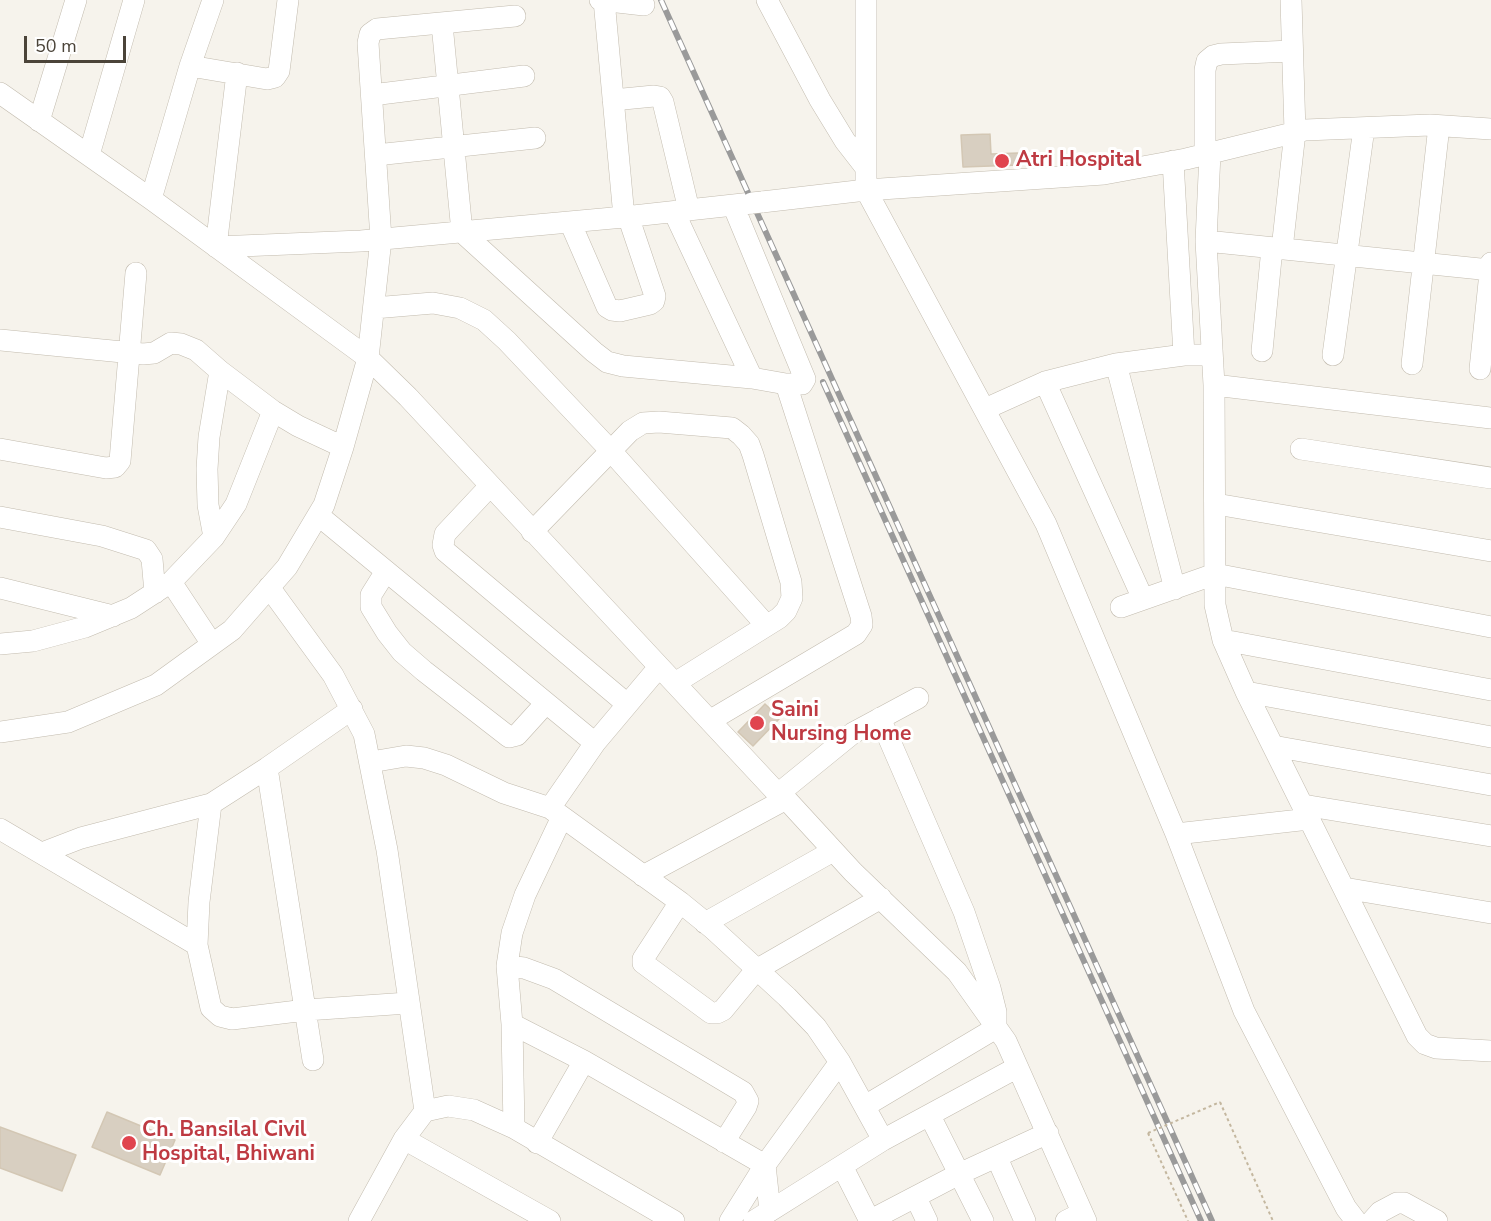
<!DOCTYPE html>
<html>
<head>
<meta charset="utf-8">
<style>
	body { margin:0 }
	#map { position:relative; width:1491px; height:1221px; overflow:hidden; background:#f6f3ec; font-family:"Nunito Sans",sans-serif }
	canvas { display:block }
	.scale { position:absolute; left:24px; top:36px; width:102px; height:27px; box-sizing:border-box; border:3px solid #4b4439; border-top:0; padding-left:8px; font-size:18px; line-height:21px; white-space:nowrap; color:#4b4439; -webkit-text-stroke:4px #fff; paint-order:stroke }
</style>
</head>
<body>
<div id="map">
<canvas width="1491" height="1221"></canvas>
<div class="scale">50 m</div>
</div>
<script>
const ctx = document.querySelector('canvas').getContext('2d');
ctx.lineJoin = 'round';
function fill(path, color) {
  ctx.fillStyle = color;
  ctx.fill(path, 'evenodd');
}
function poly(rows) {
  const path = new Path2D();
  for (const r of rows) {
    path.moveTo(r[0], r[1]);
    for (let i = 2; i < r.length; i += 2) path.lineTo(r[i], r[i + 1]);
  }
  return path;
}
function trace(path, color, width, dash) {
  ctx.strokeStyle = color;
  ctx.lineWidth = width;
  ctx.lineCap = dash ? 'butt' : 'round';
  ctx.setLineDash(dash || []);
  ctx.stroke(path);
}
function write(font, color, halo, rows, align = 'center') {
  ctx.font = font + ' "Nunito Sans",sans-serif';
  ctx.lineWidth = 6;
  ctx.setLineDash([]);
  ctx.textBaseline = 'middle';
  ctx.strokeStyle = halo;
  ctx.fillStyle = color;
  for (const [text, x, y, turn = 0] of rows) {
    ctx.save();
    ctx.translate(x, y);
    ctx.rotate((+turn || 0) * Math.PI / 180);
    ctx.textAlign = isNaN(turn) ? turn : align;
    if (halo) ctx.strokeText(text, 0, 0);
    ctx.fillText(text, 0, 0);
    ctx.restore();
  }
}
const building = poly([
	[990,134,991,154,1018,153,1019,165,963,167,961,135,990,134],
	[765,704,780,718,753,746,738,732,765,704],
	[107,1112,175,1140,160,1175,92,1147,107,1112],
	[0,1127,76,1155,62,1191,0,1168,0,1127]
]);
fill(building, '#d8cfc1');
trace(building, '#d3c7b4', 1.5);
const minor = poly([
	[600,0,644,5],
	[604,0,624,217],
	[767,0,820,100,845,141,866,168],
	[866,0,866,190,1046,524,1176,834,1244,1011,1346,1208,1356,1221],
	[442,24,462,232,594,352,607,362,623,366,752,378,786,384,861,616,862,625,856,634,711,720],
	[190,66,267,79,275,77,279,71,288,0],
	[237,73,216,247,361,241,624,217,752,203],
	[0,93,151,199,368,358,408,397,778,794,786,799,853,872,957,972,1006,1041,1086,1221],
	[372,95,524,76],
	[613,100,654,96,660,97,663,102,689,210],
	[39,121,76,0],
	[1210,153,1206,241,1214,385,1215,605,1223,640,1246,692,1417,1036,1425,1044,1436,1048,1491,1051],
	[1205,154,1205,70,1207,61,1213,56,1221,54,1292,51],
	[89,155,134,0],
	[376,155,535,138],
	[1173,161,1184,355],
	[151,199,190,66,213,0],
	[762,202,866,190,1104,174,1186,159,1305,130,1430,125,1491,129],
	[733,205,805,379,802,384,786,384],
	[674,212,752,378],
	[570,222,607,307,612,310,620,311,650,304,654,301,655,296,628,216],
	[1206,241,1491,270],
	[1282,249,1295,132,1291,0],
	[374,308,433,303,460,308,484,320,507,341,611,451,766,625],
	[0,340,143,354,154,353,171,343,181,344,196,350,220,371,273,411,298,426,343,447],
	[1262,351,1272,248],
	[1333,355,1364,128],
	[1116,364,1175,589],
	[1412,364,1439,126],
	[1480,369,1491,263],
	[1045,382,1143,599],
	[1214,385,1491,418],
	[985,409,1045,382,1116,364,1184,355,1212,355],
	[0,449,106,468,115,467,120,461,136,273],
	[1301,449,1491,478],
	[490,486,445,534,443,545,445,551,627,704],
	[1216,504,1491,551],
	[318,515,595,743],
	[0,517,102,536,146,550,152,559,155,593],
	[532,532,630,431,643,423,659,422,732,428,741,435,749,444,753,455,791,582,792,598,786,611,779,618,675,683],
	[214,537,208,505,207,469,209,437,220,371],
	[386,571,371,595,371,607,387,633,402,652,424,671,509,737,517,735,546,703],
	[171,582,212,644],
	[269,587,333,675,364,734,387,850,425,1111,404,1139,359,1221],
	[0,588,113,616],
	[1121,607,1215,574,1491,627],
	[1223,640,1491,690],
	[0,644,33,641,85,627,131,608,171,582,214,537,236,504,273,411],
	[1246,692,1491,737],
	[0,732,68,722,156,685,232,630,287,567,324,505,343,447,368,358,381,239,368,43,370,34,377,29,515,16],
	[1273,746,1491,785],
	[371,762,406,756,424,758,446,765,504,793,550,808,680,902,712,928,787,997,816,1027,840,1062,883,1140],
	[267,768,313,1060],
	[778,794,853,733,918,698],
	[1303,805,1491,836],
	[550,808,595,743,659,667],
	[0,829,197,945,211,1008,220,1016,232,1019,306,1010,408,1003],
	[1176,834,1309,819],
	[42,853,81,838,211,804,267,768,352,709],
	[643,876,786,799],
	[1344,888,1491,913],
	[680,902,643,959,643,963,711,1013,717,1013,723,1010,756,970,881,898],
	[705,923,833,851],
	[197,945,199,902,211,804],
	[507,966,524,968,554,979,743,1092,748,1101,746,1107,724,1142],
	[512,1024,584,1061,765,1165,770,1211],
	[865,1106,996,1028,996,1012,990,988,964,912,880,718],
	[425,1111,448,1106,474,1110,514,1128,674,1221],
	[930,1116,983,1221],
	[514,1128,512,1024,507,966,512,933,525,895,562,817],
	[404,1139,550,1221],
	[537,1143,584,1061],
	[997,1158,1025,1221],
	[842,1166,870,1221],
	[916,1198,927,1221],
	[730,1221,765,1165,840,1062],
	[754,1221,883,1140,1016,1068],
	[869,1221,959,1174,1048,1133],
	[1066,1221,1082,1213],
	[1372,1221,1380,1212,1397,1203,1404,1203,1437,1221]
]);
trace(minor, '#c2bbae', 22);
trace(poly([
	[1220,1102,1273,1221],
	[1148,1133,1188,1221]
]), '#c4b79f', 2, [3, 3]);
trace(minor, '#fff', 21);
const rail = poly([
	[661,0,1212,1221],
	[823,382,1201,1221]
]);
trace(rail, '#9a9a9a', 6);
trace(rail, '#fff', 4, [11]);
const minorBridge = poly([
	[752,203,762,202]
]);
trace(minorBridge, '#c2bbae', 22, []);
trace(poly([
	[1148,1133,1220,1102]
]), '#c4b79f', 2, [3, 3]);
trace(minorBridge, '#fff', 21);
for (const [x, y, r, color] of [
	[1002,161,8,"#e0444e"],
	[757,723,8,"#e0444e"],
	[129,1143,8,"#e0444e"]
]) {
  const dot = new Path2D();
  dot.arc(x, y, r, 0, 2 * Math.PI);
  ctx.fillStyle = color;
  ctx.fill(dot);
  trace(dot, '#fff', 2);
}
write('bold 21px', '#be3a42', '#fff', [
	["Atri Hospital",1016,161],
	["Saini",771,711],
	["Nursing Home",771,735],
	["Ch. Bansilal Civil",142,1131],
	["Hospital, Bhiwani",142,1155]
], 'left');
</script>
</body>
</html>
